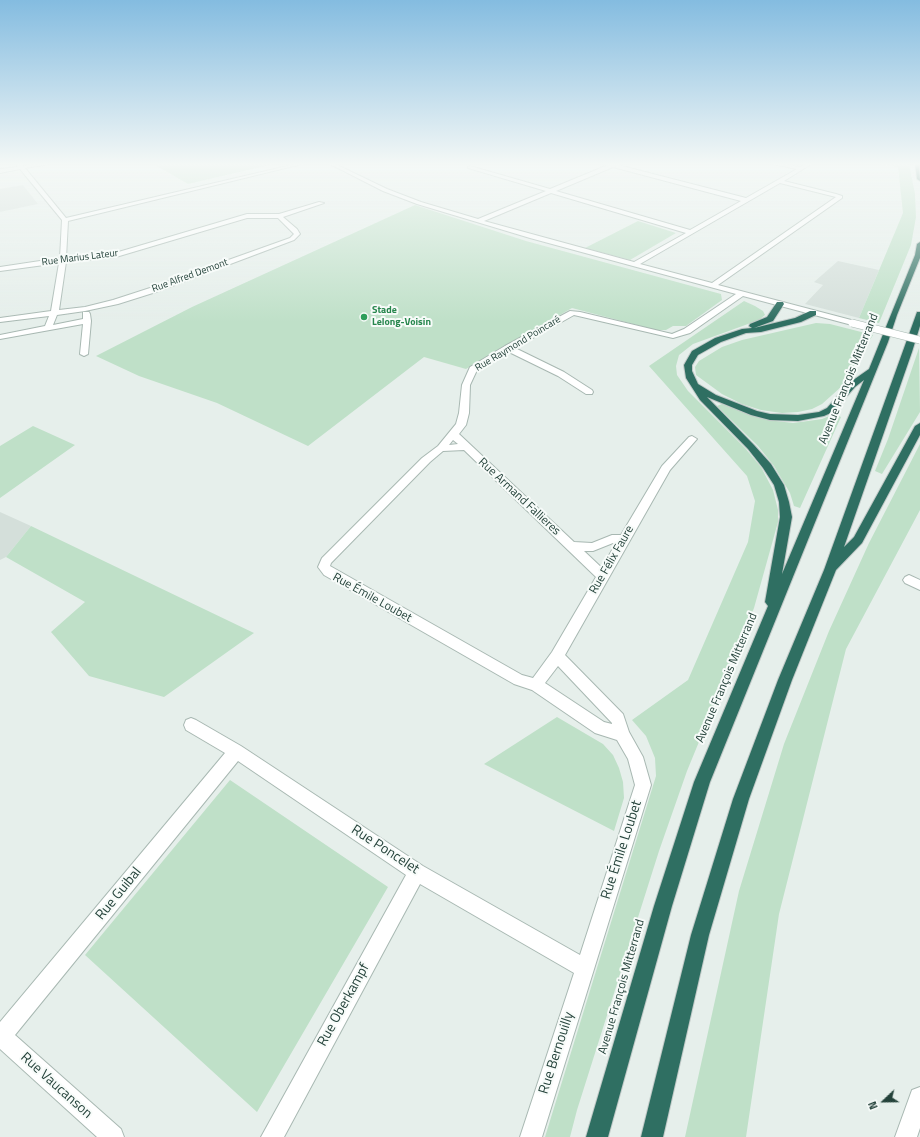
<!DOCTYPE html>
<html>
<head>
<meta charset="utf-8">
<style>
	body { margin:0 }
	#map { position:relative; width:920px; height:1137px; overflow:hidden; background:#e6efeb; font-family:"Titillium Web",sans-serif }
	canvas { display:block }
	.north { position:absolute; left:864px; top:1081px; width:40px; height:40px; -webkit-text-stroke:3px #f7fbf9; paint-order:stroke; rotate:248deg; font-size:11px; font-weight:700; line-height:16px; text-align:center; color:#24423a }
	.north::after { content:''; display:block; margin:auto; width:14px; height:18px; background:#24423a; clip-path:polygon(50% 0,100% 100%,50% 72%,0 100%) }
</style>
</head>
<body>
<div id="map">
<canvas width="920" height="1137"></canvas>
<div class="north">N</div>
</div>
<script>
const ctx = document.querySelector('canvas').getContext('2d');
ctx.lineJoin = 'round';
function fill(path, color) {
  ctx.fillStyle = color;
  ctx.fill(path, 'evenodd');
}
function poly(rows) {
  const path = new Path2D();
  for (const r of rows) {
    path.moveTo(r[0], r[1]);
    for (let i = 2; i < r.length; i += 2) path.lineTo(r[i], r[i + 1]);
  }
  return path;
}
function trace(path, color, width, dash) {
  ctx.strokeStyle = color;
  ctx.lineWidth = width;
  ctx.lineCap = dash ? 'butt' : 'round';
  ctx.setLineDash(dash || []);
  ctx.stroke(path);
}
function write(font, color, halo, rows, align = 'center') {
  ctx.font = font + ' "Titillium Web",sans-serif';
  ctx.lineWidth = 4;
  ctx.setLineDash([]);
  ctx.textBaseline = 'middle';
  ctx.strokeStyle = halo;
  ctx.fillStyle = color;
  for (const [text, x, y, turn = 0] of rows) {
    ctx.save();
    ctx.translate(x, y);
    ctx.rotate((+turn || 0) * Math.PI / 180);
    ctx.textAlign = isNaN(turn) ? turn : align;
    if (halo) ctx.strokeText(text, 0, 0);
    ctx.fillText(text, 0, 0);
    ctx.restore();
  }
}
fill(poly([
	[23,185,38,204,0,212,0,189],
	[838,261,879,270,859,318,805,304,823,285,814,282],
	[0,512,31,526,6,557,0,560]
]), '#d4dfda');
fill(poly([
	[152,163,278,163,188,184],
	[872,163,909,163,915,194,916,217,911,245,879,323,859,318,903,213,898,167],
	[415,205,526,241,721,294,722,300,686,326,673,326,666,330,656,330,572,308,466,369,424,357,308,446,217,403,139,376,96,356,192,307],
	[638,221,676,233,630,260,585,248],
	[744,301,755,306,763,311,765,315,759,320,693,344,679,355,676,366,677,375,688,391,745,448,761,467,773,490,778,510,778,522,754,608,687,771,659,851,577,1110,570,1137,545,1137,656,776,655,758,646,736,632,720,688,680,748,542,755,501,747,476,649,366],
	[816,323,830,324,873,335,841,387,822,404,812,409,798,412,782,413,761,410,742,404,722,394,696,375,695,367,699,361,722,347,742,340],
	[919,348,920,412,882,474,875,471,888,439],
	[722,404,760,418,776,421,793,423,808,421,822,419,834,414,841,417,800,508,794,506,790,493,774,466,758,446,717,406],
	[33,426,75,445,0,498,0,446],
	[920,444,920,510,846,649,779,914,746,1137,685,1137,739,891,784,744,829,631,869,543],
	[31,526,133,575,254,633,164,697,89,676,51,632,85,602,6,557],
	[557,717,603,744,613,755,619,768,623,782,624,798,614,831,484,764],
	[230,780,388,887,257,1112,85,955]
]), '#bfe0c8');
const minor = poly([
	[16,163,20,163,23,166,51,163,49,164,25,168,66,218,300,163,306,163,68,221,66,258,115,253,247,214,279,214,319,202,324,203,283,217,297,229,300,234,294,240,156,292,118,304,85,311,57,315,53,325,83,319,83,312,89,312,90,314,91,321,88,354,84,356,80,354,83,324,0,339,0,335,45,326,49,316,0,322,0,318,51,311,59,263,0,271,0,267,60,258,62,220,20,169,0,173,0,169,18,167,16,163],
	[247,218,278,218,294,234,290,238,150,288,113,300,85,307,59,310,66,262,116,257,247,218],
	[328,163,333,163,387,189,421,202,478,219,546,191,468,168,468,167,470,166,550,189,608,165,607,163,620,163,618,165,746,198,797,169,773,164,771,163,801,167,808,163,813,163,784,181,836,194,842,196,842,198,718,285,855,321,856,323,852,325,743,296,690,333,673,338,574,315,515,348,564,372,592,390,593,392,592,394,586,394,558,376,509,352,477,370,470,385,469,413,466,425,459,434,574,542,592,543,612,535,621,535,662,466,689,437,692,436,697,439,670,470,565,655,623,714,629,732,643,757,651,785,542,1137,520,1137,574,973,420,884,284,1137,261,1137,406,875,238,761,15,1035,121,1129,124,1137,97,1137,0,1049,0,1022,225,753,186,730,184,725,186,720,191,718,196,720,241,746,423,866,580,955,635,785,628,759,617,740,595,733,532,690,514,684,324,575,318,567,322,558,422,458,438,446,456,424,459,413,462,385,470,367,505,346,570,311,580,312,672,334,684,329,736,294,530,238,417,204,383,191,328,163],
	[613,167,741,201,690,230,556,191,613,167],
	[780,183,836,197,712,283,640,264,780,183],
	[551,193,686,233,634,262,484,221,551,193],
	[453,440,458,444,449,445,453,440],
	[464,450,596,577,552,652,533,678,522,675,330,566,331,563,430,462,443,451,464,450],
	[613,543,616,543,602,568,584,551,593,551,613,543],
	[558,666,612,723,612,724,604,722,545,683,558,666],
	[909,575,920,580,920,590,905,583,903,580,905,577,909,575],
	[920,1087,920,1128,917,1137,895,1137,912,1090,920,1087]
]);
const highway = poly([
	[915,163,919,163,920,181,917,179,915,163],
	[920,242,920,258,897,315,888,342,710,782,672,906,608,1137,586,1137,654,906,694,782,768,606,765,602,780,517,779,502,774,485,763,468,748,449,700,400,686,378,684,365,692,351,715,338,742,329,752,328,749,326,750,324,767,317,777,302,783,302,784,304,773,321,754,328,795,318,810,311,816,311,816,315,801,322,761,332,746,333,721,342,698,355,692,365,692,371,698,384,716,395,757,411,770,414,798,415,819,412,827,408,849,383,869,369,915,255,917,244,920,242],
	[864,380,782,574,792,517,789,502,784,485,771,464,754,445,707,397,751,415,770,420,798,421,824,416,833,412,855,387,864,380],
	[917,312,920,312,920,326,912,352,844,547,854,537,915,426,920,423,920,435,862,543,836,570,792,680,749,799,709,935,663,1137,641,1137,691,935,733,799,778,680,824,570,917,312]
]);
trace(minor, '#a8b8b2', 2);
trace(highway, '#c2cac8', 2);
fill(minor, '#fff');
fill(highway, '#2f6f62');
const minorBridge = poly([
	[852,323,920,340]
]);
trace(minorBridge, '#a8b8b2', 8, []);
trace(minorBridge, '#fff', 7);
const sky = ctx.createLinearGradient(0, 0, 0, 322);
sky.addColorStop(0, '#84bce0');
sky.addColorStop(0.51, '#f4f8f6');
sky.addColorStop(1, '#f4f8f600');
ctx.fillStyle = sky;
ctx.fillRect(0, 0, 920, 322);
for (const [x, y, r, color] of [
	[364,317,4,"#2e9e5b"]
]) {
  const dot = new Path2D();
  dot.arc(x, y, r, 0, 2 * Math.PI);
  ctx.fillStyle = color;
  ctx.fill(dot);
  trace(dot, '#f7fbf9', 1.5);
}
write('10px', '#24423a', '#f7fbf9', [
	["Rue Marius Lateur",80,258,-7],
	["Rue Alfred Demont",190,276,-20],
	["Rue Raymond Poincaré",518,344,-31]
]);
write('bold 10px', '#27864d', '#f7fbf9', [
	["Stade",372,311],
	["Lelong-Voisin",372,323]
], 'left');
write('12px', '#24423a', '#f7fbf9', [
	["Avenue François Mitterrand",849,379,-68],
	["Rue Armand Fallieres",519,497,43],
	["Rue Félix Faure",612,560,-60],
	["Rue Émile Loubet",372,598,29],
	["Avenue François Mitterrand",727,678,-67],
	["Avenue François Mitterrand",622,987,-74]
]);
write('14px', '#24423a', '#f7fbf9', [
	["Rue Poncelet",385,850,33],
	["Rue Émile Loubet",622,850,-72],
	["Rue Guibal",119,894,-51],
	["Rue Oberkampf",344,1005,-61],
	["Rue Bernouilly",557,1053,-72],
	["Rue Vaucanson",56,1086,42]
]);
</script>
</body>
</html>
